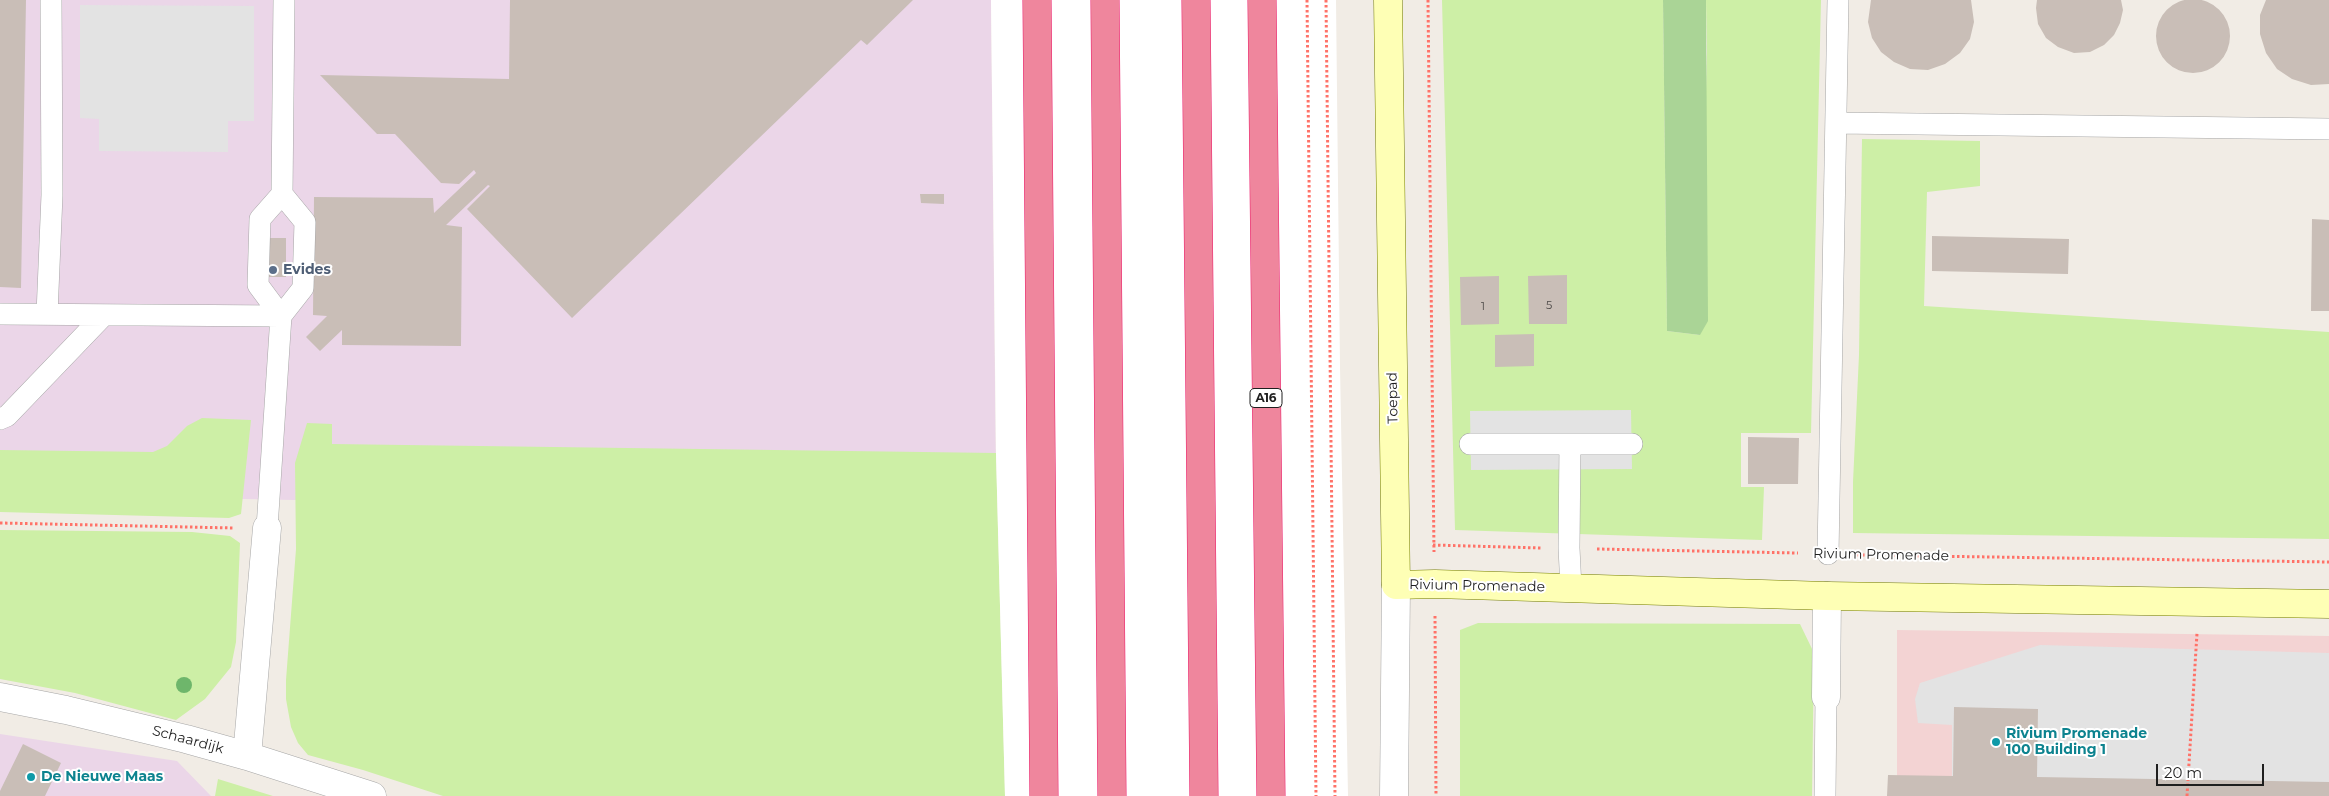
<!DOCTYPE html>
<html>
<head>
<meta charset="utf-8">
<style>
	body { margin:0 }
	#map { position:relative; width:2329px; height:796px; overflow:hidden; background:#f1ece5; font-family:Montserrat,sans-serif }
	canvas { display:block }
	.scale { position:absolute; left:2156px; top:764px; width:108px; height:22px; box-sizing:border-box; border:2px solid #1f1f1f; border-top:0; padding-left:6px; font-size:15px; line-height:18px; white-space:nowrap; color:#1f1f1f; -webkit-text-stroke:4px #fff; paint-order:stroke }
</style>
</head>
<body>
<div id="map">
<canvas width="2329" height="796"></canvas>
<div class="scale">20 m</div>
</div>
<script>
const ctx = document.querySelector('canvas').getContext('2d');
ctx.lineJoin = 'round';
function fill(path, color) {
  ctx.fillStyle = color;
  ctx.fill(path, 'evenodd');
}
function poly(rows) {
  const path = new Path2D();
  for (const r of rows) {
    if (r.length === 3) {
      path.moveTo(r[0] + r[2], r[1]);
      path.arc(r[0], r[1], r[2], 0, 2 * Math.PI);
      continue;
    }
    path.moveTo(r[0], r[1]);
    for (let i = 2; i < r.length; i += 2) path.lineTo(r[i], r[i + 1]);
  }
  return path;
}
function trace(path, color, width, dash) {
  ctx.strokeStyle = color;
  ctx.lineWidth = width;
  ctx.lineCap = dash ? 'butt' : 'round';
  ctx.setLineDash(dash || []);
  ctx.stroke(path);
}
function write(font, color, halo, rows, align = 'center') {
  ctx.font = font + ' Montserrat,sans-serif';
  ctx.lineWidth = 4;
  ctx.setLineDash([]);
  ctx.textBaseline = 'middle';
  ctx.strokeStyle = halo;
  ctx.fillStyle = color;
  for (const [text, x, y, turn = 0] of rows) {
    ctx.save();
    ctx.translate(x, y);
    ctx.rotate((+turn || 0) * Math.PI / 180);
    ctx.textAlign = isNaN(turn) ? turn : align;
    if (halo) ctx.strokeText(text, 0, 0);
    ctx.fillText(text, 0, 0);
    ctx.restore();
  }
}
fill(poly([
	[1897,630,2329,636,2329,796,1897,796]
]), '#f3d3d3');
fill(poly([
	[0,0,991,0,996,481,978,514,0,494],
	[0,734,177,761,211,796,0,796]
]), '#ebd6e8');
fill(poly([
	[1442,0,1663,0,1667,331,1700,335,1707,51,1706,0,1821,0,1811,433,1741,433,1741,487,1764,487,1762,540,1455,530],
	[1862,139,1980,141,1980,186,1927,192,1924,306,2329,332,2329,539,1853,533,1853,482,1859,355],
	[202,418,251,420,241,514,229,518,0,512,0,450,153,452,167,446,187,426],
	[307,423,332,424,332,444,996,453,1005,796,443,796,363,770,308,755,298,743,291,727,286,699,286,680,296,549,295,463],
	[0,530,192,532,230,536,240,543,236,642,231,667,205,699,176,720,75,693,0,679],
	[1478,623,1800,624,1814,653,1812,796,1460,796,1460,630],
	[218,779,273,796,215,796]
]), '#cdefa6');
fill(poly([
	[1663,0,1706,0,1708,321,1700,335,1667,331]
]), '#aad496');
fill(poly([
	[80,5,254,6,254,121,228,121,228,152,99,151,99,119,80,118],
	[1631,410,1632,469,1471,470,1470,411],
	[2040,645,2329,653,2329,782,1952,796,1952,725,1918,723,1915,699,1920,683]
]), '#e3e3e3');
fill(poly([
	[991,0,1336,0,1340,367,1348,796,1005,796,996,453]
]), '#fff');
fill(poly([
	[2193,36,37],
	[0,0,26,0,21,288,0,287],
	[510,0,913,0,867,45,861,40,572,318,467,209,490,186,488,185,446,225,462,227,461,346,342,345,342,330,320,351,306,337,327,316,313,315,314,197,433,198,434,213,476,173,474,170,459,184,441,183,395,134,377,134,320,75,509,79],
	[1871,0,1971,0,1974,22,1970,39,1960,53,1945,64,1928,70,1910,69,1894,62,1881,52,1872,38,1868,22],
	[2037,0,2121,0,2123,10,2120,23,2114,35,2104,45,2090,52,2074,53,2058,47,2046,38,2038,24,2036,8],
	[2266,0,2329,0,2329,84,2311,85,2292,79,2277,69,2266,53,2260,34,2260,15],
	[920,194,944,194,944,204,921,203],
	[2312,219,2329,220,2329,311,2311,311],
	[1932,236,2069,239,2068,274,1932,271],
	[269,238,286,238,286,277,268,277],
	[1567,275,1567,324,1529,324,1528,276],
	[1499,276,1499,324,1461,325,1460,277],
	[1534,334,1534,366,1495,367,1495,335],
	[1748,437,1799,438,1798,484,1748,484],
	[1954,707,2038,709,2037,777,2329,782,2329,796,1887,796,1888,775,1953,776],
	[23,744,61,763,45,796,0,796,0,791]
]), '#c9beb7');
const lane = poly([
	[1836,123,2329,129],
	[0,314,281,316],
	[47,314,52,195,51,0],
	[281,316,258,285,260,219,282,194,284,0],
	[0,419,7,416,104,315],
	[1470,444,1632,444],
	[1570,444,1569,548,1571,588],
	[267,528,281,316,303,288,305,222,282,194],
	[1828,554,1838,0],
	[1825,796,1826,697]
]);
const street = poly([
	[0,697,66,710,186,739,247,756,372,796],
	[1826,697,1827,596],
	[247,756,267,528],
	[1394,796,1396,585]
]);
const secondary = poly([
	[1388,0,1396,585,1435,584,1827,596,2329,604]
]);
const highway = poly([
	[1037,0,1044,796],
	[1105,0,1112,796],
	[1196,0,1204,796],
	[1262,0,1271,796]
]);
trace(lane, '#a6a6a6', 22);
trace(street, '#a6a6a6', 29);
trace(secondary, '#747d00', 29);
trace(highway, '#eb1666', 29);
trace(poly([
	[1307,0,1316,796],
	[1326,0,1335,796],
	[1428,0,1434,552],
	[0,523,234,528],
	[1433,545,1541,548],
	[1597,549,1798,553],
	[1857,555,2329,562],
	[1435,616,1436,796],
	[2187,796,2197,633]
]), '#ff7268', 3, [2.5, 2.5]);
trace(lane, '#fff', 21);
trace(street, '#fff', 28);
trace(secondary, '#feffb5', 28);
trace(highway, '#ef869d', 28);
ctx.fillStyle = '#6eb66b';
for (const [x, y] of [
	[184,685]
]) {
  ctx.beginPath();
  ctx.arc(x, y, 8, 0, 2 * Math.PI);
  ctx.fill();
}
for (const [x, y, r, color] of [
	[273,270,5,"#5c6f8a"],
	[1996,742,5,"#0f9aa8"],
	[31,777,5,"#0f9aa8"]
]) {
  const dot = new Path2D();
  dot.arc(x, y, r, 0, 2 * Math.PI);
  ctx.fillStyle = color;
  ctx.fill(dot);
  trace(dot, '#fff', 2);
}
write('11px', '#4a4745', null, [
	["5",1549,306],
	["1",1483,307]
]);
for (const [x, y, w] of [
	[1266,398,32]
]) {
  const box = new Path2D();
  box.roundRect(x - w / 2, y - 9.5, w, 19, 4);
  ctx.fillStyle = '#fff';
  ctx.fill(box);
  trace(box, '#1f1f1f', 1);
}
write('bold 12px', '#1f1f1f', null, [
	["A16",1266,398]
]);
write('bold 14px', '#4e5e75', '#fff', [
	["Evides",283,270]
], 'left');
write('14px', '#1f1f1f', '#fff', [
	["Toepad",1393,398,-91],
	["Rivium Promenade",1881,555,1],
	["Rivium Promenade",1477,586,1],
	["Schaardijk",188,740,15]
]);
write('bold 14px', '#0d838f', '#fff', [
	["Rivium Promenade",2006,734],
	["100 Building 1",2006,750],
	["De Nieuwe Maas",41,777]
], 'left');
</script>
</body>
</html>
